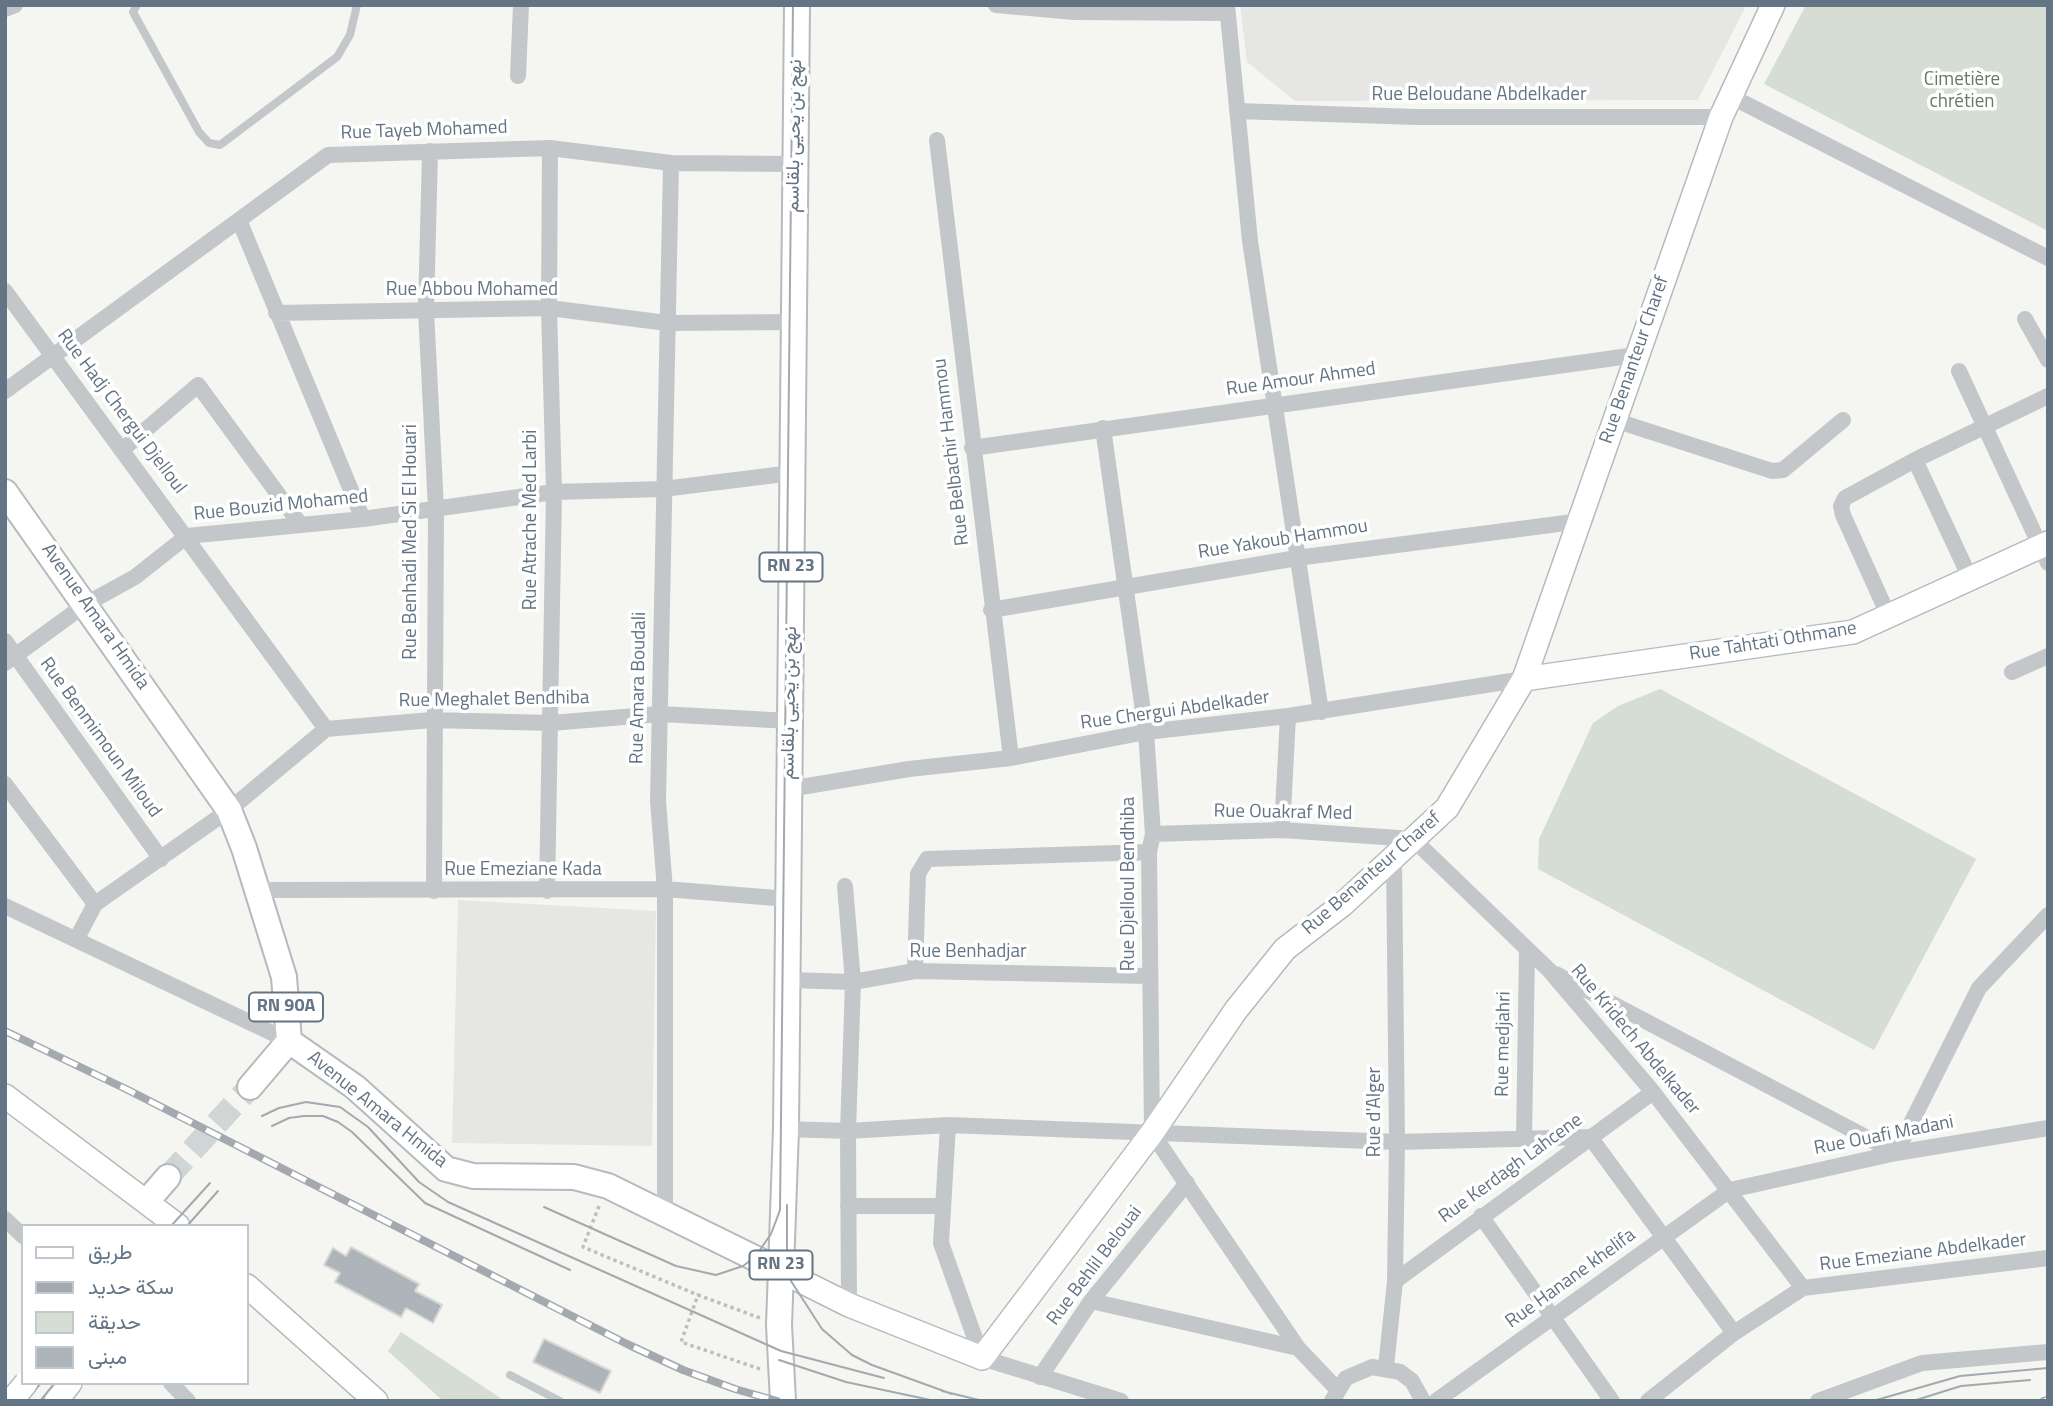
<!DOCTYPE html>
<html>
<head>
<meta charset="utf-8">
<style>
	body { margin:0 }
	#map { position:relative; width:2053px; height:1406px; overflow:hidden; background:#f5f6f1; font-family:"Titillium Web",Vazirmatn,sans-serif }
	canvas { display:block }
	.frame { position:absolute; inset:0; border:7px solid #637484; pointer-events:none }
	.legend { position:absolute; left:21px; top:1224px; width:228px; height:161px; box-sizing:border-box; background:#fff; border:2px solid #c1c7ce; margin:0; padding:9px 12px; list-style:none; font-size:21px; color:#637484 }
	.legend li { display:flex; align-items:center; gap:14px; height:35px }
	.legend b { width:35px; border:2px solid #c1c7ce }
</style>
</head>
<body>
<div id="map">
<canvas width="2053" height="1406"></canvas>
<div class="frame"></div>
<ul class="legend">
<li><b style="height:9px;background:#fff"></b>طريق</li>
<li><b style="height:9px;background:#a3a9af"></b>سكة حديد</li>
<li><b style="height:19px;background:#d6ddd2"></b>حديقة</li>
<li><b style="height:19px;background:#adb4ba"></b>مبنى</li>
</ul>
</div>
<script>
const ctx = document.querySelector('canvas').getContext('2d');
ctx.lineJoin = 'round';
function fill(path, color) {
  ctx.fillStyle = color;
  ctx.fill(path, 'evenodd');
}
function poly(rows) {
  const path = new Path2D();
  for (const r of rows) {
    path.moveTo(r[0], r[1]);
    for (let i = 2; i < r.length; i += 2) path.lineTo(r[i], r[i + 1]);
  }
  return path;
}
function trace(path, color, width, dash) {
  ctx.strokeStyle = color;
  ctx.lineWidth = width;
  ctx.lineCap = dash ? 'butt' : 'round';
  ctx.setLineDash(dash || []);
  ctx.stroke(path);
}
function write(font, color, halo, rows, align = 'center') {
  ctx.font = font + ' "Titillium Web",Vazirmatn,sans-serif';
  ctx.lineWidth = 7;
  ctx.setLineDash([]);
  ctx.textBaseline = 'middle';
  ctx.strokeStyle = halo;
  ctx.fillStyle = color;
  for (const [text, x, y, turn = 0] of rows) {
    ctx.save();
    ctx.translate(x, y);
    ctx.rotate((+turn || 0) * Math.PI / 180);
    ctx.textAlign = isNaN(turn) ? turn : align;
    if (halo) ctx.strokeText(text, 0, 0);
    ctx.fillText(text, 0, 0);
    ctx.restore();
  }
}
fill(poly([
	[1240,5,1745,5,1746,6,1698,100,1295,101,1247,62],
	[458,900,656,911,652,1146,452,1143]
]), '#e6e7e5');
fill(poly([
	[1806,5,2048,5,2048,231,1764,84],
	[1660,689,1976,859,1874,1050,1538,869,1539,839,1593,723,1618,706],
	[401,1332,499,1397,504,1401,443,1401,388,1351]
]), '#d6ddd2');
const building = poly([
	[351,1247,419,1284,415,1291,442,1305,433,1323,406,1308,401,1317,335,1282,340,1273,324,1265,333,1248,346,1256,351,1247],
	[544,1339,611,1371,600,1393,533,1362,544,1339]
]);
fill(building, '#adb4ba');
trace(building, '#d7d7d4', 2);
trace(poly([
	[168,1177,250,1087]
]), '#d0d6d6', 24, [24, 12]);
const secondary = poly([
	[1524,679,1853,632,2048,543],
	[5,1096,178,1226],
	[781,1271,849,1305,982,1358,1152,1133,1236,1010,1285,949,1342,905,1447,808,1524,679,1721,117,1773,5],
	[247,1286,376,1401],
	[56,1401,70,1383]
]);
const primary = poly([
	[5,492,229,810,244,848,284,977,289,1041,355,1087,446,1169,473,1176,574,1177,608,1186,781,1271],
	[250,1087,289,1041],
	[148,1200,168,1177],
	[783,1401,779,1325,786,1129,797,5]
]);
trace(secondary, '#b5babf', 26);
trace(primary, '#b6babe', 28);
trace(poly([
	[599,1206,583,1247,698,1295],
	[760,1369,681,1342,698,1295,760,1318]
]), '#bcbfc1', 3.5, [3.5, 3.5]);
trace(poly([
	[137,5,133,12,199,132,209,143,220,145,337,57,350,35,357,5],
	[510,1375,560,1401]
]), '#c3c7ca', 8);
trace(poly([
	[996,5,1074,12,1227,13],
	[1227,5,1250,241,1321,712],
	[5,9,15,5],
	[518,76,521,5],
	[1730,96,2048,258],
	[1237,111,1417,117,1721,117],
	[937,140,1011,758],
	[430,151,426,310,436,509,434,891],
	[239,220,363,519],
	[5,291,326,729],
	[276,313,549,308,667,323,794,322],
	[2025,319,2048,360],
	[1959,371,2048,563],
	[5,391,328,155,550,148,671,163,795,164],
	[1614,420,1772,471,1783,470,1843,420],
	[1103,428,1146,732,1153,834,1149,852,1152,1133],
	[972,448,1636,355],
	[122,450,198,385,300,524],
	[1915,460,1971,580],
	[991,610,1297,558,1581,521],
	[1889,617,1843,515,1841,506,1845,498,1915,460,2048,396],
	[5,641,161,859],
	[5,663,86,604,135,577,187,536,363,519,554,492,663,489,792,473],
	[2012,672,2048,656],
	[5,784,95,904],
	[789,789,909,769,1011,758,1146,732,1288,716,1524,679],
	[1282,830,1288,716],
	[1153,834,1282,830,1413,839,1549,970,1653,1092,1803,1288],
	[845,886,853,982,848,1131,849,1305],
	[257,890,665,889,788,899],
	[547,891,554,492,549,308,550,148],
	[5,906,289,1041],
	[76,940,95,904,229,810,326,729,432,720,551,723,660,714,790,721],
	[915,971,918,874,927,859,1149,852],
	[1556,974,1896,1153,1979,988,2048,915],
	[787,980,853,982,915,971,1149,976],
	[948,1125,941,1243,982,1358,1121,1401],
	[786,1129,848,1131,948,1125,1397,1142,1590,1137,1734,1333],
	[1152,1133,1298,1348,1337,1389],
	[1524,1139,1527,949],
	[848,1206,943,1206],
	[665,1213,665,889,658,801,671,163],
	[1481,1216,1612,1401],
	[5,1219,23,1236],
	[1395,1281,1653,1092],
	[1091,1301,1298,1348],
	[1386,1367,1395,1281,1397,1142,1394,857],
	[1040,1377,1091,1301,1187,1183],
	[171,1383,188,1401],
	[1332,1401,1346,1378,1372,1367,1400,1372,1412,1381,1423,1401],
	[1436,1401,1730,1190,1896,1153,2048,1128],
	[1648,1401,1734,1333,1803,1288,2048,1258],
	[1818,1401,1922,1363,2048,1352]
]), '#c3c7ca', 16);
trace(secondary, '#fff', 23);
trace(primary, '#fff', 24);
trace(poly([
	[262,1116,279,1108,306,1102,340,1107,368,1127,419,1182,448,1202,781,1351,884,1378],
	[272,1126,289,1118,304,1116,323,1116,338,1122,352,1132,425,1203,570,1270],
	[787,1205,787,1255,791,1281,822,1329,852,1355,872,1365,952,1394],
	[544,1207,676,1266,716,1275,743,1266,755,1257,771,1234,780,1210,793,5],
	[171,1226,210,1183],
	[187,1226,218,1191],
	[779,1360,846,1382,935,1401],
	[942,1391,983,1401],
	[26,1401,41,1383],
	[40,1401,55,1383],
	[1873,1401,1960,1376,2048,1368],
	[1913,1401,1961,1386,2030,1380]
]), '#a3a9af', 2);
const rail = poly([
	[5,1031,128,1090,629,1345,683,1370,735,1389,777,1401],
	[2044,1401,2048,1400]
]);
trace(rail, '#a3a9af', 8);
trace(rail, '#fff', 5, [16]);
const secondaryBridge = poly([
	[11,1401,26,1383]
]);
trace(secondaryBridge, '#b5babf', 26, []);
trace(secondaryBridge, '#fff', 23);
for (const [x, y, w] of [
	[791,567,63],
	[286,1007,74],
	[781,1265,63]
]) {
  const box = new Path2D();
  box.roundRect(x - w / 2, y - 14.5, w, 29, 5);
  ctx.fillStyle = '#fff';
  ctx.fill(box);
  trace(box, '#637484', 2);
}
write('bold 18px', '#637484', null, [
	["RN 23",791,567],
	["RN 90A",286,1007],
	["RN 23",781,1265]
]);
write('19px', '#667b62', '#fff', [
	["Cimetière",1962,80],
	["chrétien",1962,102]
]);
write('19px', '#637484', '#fff', [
	["Rue Beloudane Abdelkader",1479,95],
	["Rue Tayeb Mohamed",424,131,-2],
	["نهج بن يحيى بلقاسم",795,136,-89],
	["Rue Abbou Mohamed",472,290],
	["Rue Benanteur Charef",1635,360,-71],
	["Rue Amour Ahmed",1301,380,-8],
	["Rue Hadj Chergui Djelloul",121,412,53],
	["Rue Belbachir Hammou",952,452,-97],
	["Rue Bouzid Mohamed",281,506,-6],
	["Rue Atrache Med Larbi",531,520,-90],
	["Rue Yakoub Hammou",1283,540,-9],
	["Rue Benhadi Med Si El Houari",411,542,-90],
	["Avenue Amara Hmida",95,617,55],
	["Rue Tahtati Othmane",1773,642,-9],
	["Rue Amara Boudali",639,688,-89],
	["Rue Meghalet Bendhiba",494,700,-1],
	["نهج بن يحيى بلقاسم",790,703,-89],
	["Rue Chergui Abdelkader",1175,711,-8],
	["Rue Benmimoun Miloud",100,738,54],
	["Rue Ouakraf Med",1283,813,1],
	["Rue Emeziane Kada",523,870],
	["Rue Benanteur Charef",1372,874,-41],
	["Rue Djelloul Bendhiba",1129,884,-90],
	["Rue Benhadjar",968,952],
	["Rue Kridech Abdelkader",1635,1040,50],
	["Rue medjahri",1504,1044,-89],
	["Avenue Amara Hmida",377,1110,39],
	["Rue d'Alger",1375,1112,-90],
	["Rue Ouafi Madani",1884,1136,-11],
	["Rue Kerdagh Lahcene",1511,1169,-36],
	["Rue Emeziane Abdelkader",1923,1253,-7],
	["Rue Behlil Belouai",1095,1266,-53],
	["Rue Hanane khelifa",1571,1279,-36]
]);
</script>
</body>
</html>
